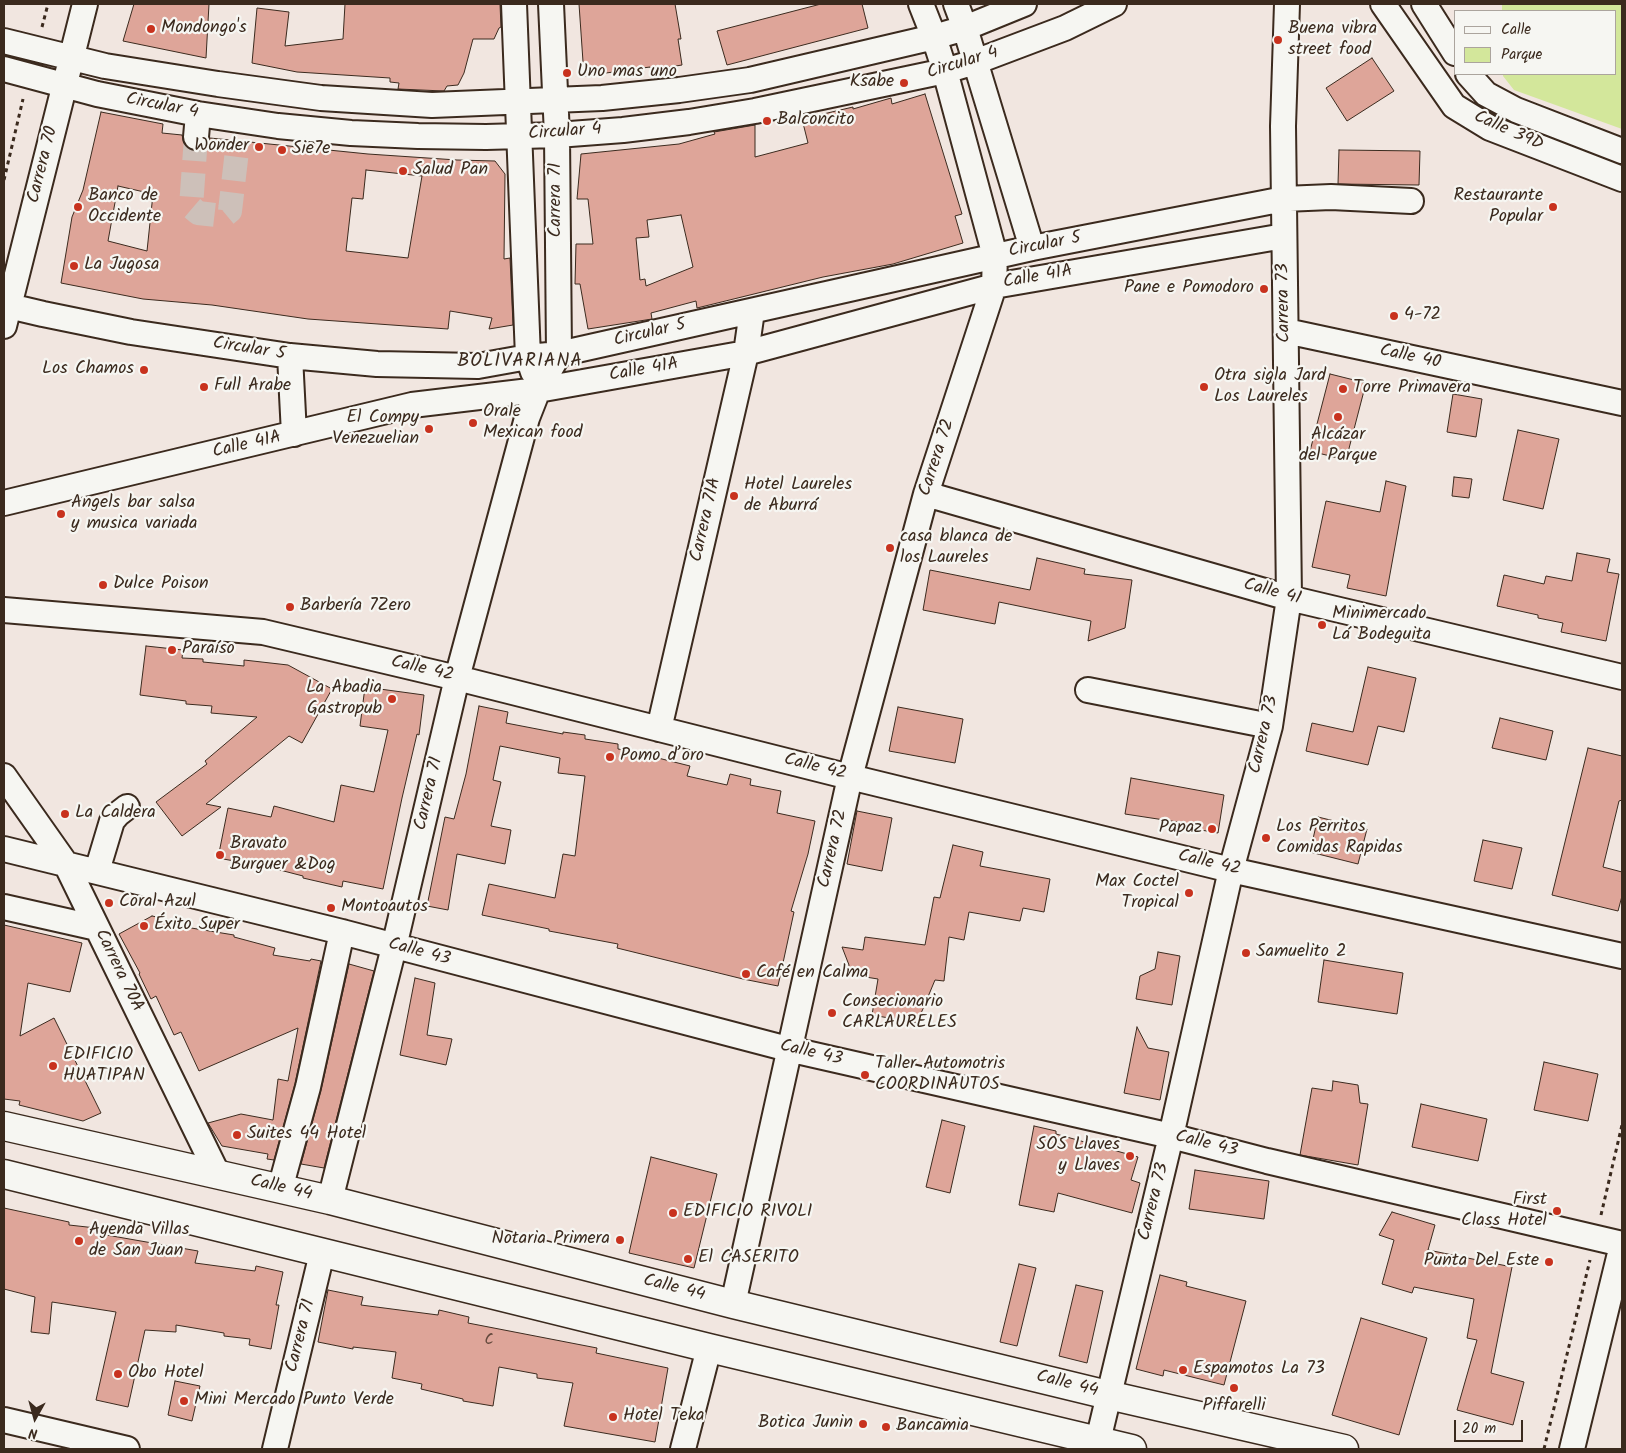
<!DOCTYPE html>
<html>
<head>
<meta charset="utf-8">
<style>
	body { margin:0 }
	#map { position:relative; width:1626px; height:1453px; overflow:hidden; background:#f1e6e0; font-family:Kalam,sans-serif }
	canvas { display:block }
	.frame { position:absolute; inset:0; border:5px solid #3b2a1e; pointer-events:none }
	.legend { position:absolute; left:1454px; top:10px; width:162px; height:65px; box-sizing:border-box; background:#f6f6f2; border:1px solid #aba49d; margin:0; padding:6px 9px; list-style:none; font-size:15px; color:#3b2a1e }
	.legend li { display:flex; align-items:center; gap:10px; height:25px }
	.legend b { width:25px; border:1px solid #aba49d }
	.north { position:absolute; left:10px; top:1393px; width:50px; height:50px; -webkit-text-stroke:4px #f6f6f2; paint-order:stroke; rotate:187deg; font-size:14px; font-weight:700; line-height:20px; text-align:center; color:#3b2a1e }
	.north::after { content:''; display:block; margin:auto; width:18px; height:22px; background:#3b2a1e; clip-path:polygon(50% 0,100% 100%,50% 72%,0 100%) }
	.scale { position:absolute; left:1454px; top:1420px; width:69px; height:22px; box-sizing:border-box; border:2px solid #3b2a1e; border-top:0; padding-left:6px; font-size:15px; line-height:18px; white-space:nowrap; color:#3b2a1e; -webkit-text-stroke:4px #f6f6f2; paint-order:stroke }
</style>
</head>
<body>
<div id="map">
<canvas width="1626" height="1453"></canvas>
<div class="frame"></div>
<ul class="legend">
<li><b style="height:6px;background:#f6f6f2"></b>Calle</li>
<li><b style="height:14px;background:#d3e79b"></b>Parque</li>
</ul>
<div class="north">N</div>
<div class="scale">20 m</div>
</div>
<script>
const ctx = document.querySelector('canvas').getContext('2d');
ctx.lineJoin = 'round';
function fill(path, color) {
  ctx.fillStyle = color;
  ctx.fill(path, 'evenodd');
}
function poly(rows) {
  const path = new Path2D();
  for (const r of rows) {
    path.moveTo(r[0], r[1]);
    for (let i = 2; i < r.length; i += 2) path.lineTo(r[i], r[i + 1]);
  }
  return path;
}
function trace(path, color, width, dash) {
  ctx.strokeStyle = color;
  ctx.lineWidth = width;
  ctx.lineCap = dash ? 'butt' : 'round';
  ctx.setLineDash(dash || []);
  ctx.stroke(path);
}
function write(font, color, halo, rows, align = 'center') {
  ctx.font = font + ' Kalam,sans-serif';
  ctx.lineWidth = 4.5;
  ctx.setLineDash([]);
  ctx.textBaseline = 'middle';
  ctx.strokeStyle = halo;
  ctx.fillStyle = color;
  for (const [text, x, y, turn = 0] of rows) {
    ctx.save();
    ctx.translate(x, y);
    ctx.rotate((+turn || 0) * Math.PI / 180);
    ctx.textAlign = isNaN(turn) ? turn : align;
    if (halo) ctx.strokeText(text, 0, 0);
    ctx.fillText(text, 0, 0);
    ctx.restore();
  }
}
fill(poly([
	[1502,4,1622,4,1622,129,1514,90,1503,76,1503,74,1615,74,1615,11,1502,11]
]), '#d3e79b');
const building = poly([
	[134,4,209,4,206,58,123,41,134,4],
	[345,4,500,4,501,27,499,28,494,39,473,39,464,73,458,85,447,86,444,91,398,89,399,83,390,82,390,78,297,72,252,63,257,8,289,12,285,46,343,39,345,4],
	[579,4,675,4,681,39,678,39,682,65,651,70,650,67,584,76,579,4],
	[821,4,862,4,868,28,727,65,717,31,821,4],
	[1372,58,1394,91,1347,121,1326,88,1372,58],
	[925,94,962,214,955,216,963,243,893,264,823,277,697,308,696,301,651,313,652,319,588,329,580,284,575,284,576,244,593,244,588,199,577,199,581,154,679,144,715,134,714,132,755,125,755,157,808,143,802,119,853,107,853,109,891,98,892,104,925,94],
	[681,215,693,267,646,286,645,279,640,280,636,238,649,237,647,220,681,215],
	[101,112,163,124,162,133,182,135,184,143,188,148,194,151,202,149,207,144,210,138,368,154,457,160,495,161,505,174,504,259,510,258,513,325,489,329,492,318,450,311,448,329,308,319,212,305,143,299,61,283,72,217,83,190,101,112],
	[366,170,422,176,408,258,346,251,352,198,363,199,366,170],
	[118,186,153,194,147,251,108,241,118,186],
	[1339,150,1420,151,1419,185,1338,184,1339,150],
	[1330,374,1366,383,1346,460,1310,451,1330,374],
	[1453,394,1482,399,1476,437,1447,432,1453,394],
	[1518,430,1559,439,1543,509,1503,500,1518,430],
	[1454,477,1472,479,1469,498,1452,496,1454,477],
	[1386,481,1406,486,1386,596,1347,588,1350,575,1312,567,1326,501,1380,512,1386,481],
	[1577,553,1610,559,1607,572,1619,574,1606,641,1561,632,1563,623,1538,618,1538,615,1497,606,1504,575,1544,584,1546,576,1572,581,1577,553],
	[1037,558,1085,569,1084,574,1132,580,1125,628,1088,641,1091,621,999,602,995,624,923,610,930,570,1030,590,1037,558],
	[146,646,183,650,182,658,203,659,203,662,244,666,244,660,288,665,332,689,302,743,289,736,206,804,221,807,182,836,156,802,207,764,205,761,257,717,211,713,212,706,186,704,186,701,140,695,146,646],
	[1368,667,1416,678,1404,732,1378,726,1368,765,1306,751,1312,723,1353,732,1368,667],
	[365,687,424,695,419,735,417,734,402,798,383,889,343,881,342,887,303,878,303,876,245,861,245,863,218,858,228,808,271,817,274,806,334,822,341,785,374,792,388,730,360,726,365,687],
	[479,706,508,712,506,723,563,734,563,732,585,735,585,739,618,744,618,749,650,754,650,756,690,766,687,776,727,785,730,774,751,779,750,785,781,791,777,813,815,821,808,854,791,911,794,912,778,986,743,979,617,948,618,944,549,931,549,929,482,915,489,884,555,898,563,854,575,856,585,776,558,773,560,758,500,746,493,780,501,782,491,826,511,830,505,864,457,854,448,910,427,906,445,817,454,819,466,774,479,706],
	[898,707,963,719,955,763,889,751,898,707],
	[1500,718,1553,731,1546,760,1492,748,1500,718],
	[1588,748,1622,756,1622,800,1619,801,1603,867,1622,872,1622,896,1618,911,1552,895,1588,748],
	[1131,778,1224,795,1218,833,1184,827,1184,823,1125,814,1131,778],
	[857,811,892,818,882,871,847,864,857,811],
	[1318,817,1367,829,1358,864,1310,852,1318,817],
	[1483,840,1522,848,1512,889,1474,881,1483,840],
	[953,845,983,852,980,866,1050,879,1044,912,1023,908,1020,921,969,912,964,940,949,937,944,981,935,980,917,1023,872,1015,878,979,847,974,849,965,842,947,863,950,865,937,925,945,934,897,940,898,953,845],
	[152,916,180,922,179,926,234,935,234,937,275,948,273,955,310,961,311,959,321,961,295,1084,274,1160,267,1159,268,1154,222,1146,208,1123,241,1114,273,1120,278,1079,288,1081,298,1028,199,1071,181,1032,174,1035,156,996,151,999,139,974,140,973,119,934,152,916],
	[4,925,82,943,70,992,28,983,20,1036,54,1018,101,1113,83,1121,19,1105,20,1101,4,1099,4,925],
	[1158,952,1180,956,1172,1005,1136,999,1140,976,1155,969,1158,952],
	[1324,960,1403,973,1397,1014,1318,1002,1324,960],
	[349,964,374,971,324,1168,301,1164,321,1090,349,964],
	[415,978,435,983,427,1035,452,1039,446,1065,400,1055,415,978],
	[1137,1027,1148,1048,1169,1052,1160,1100,1124,1093,1137,1027],
	[1544,1062,1598,1074,1588,1121,1534,1110,1544,1062],
	[1333,1081,1358,1085,1360,1103,1368,1104,1358,1165,1300,1155,1312,1088,1332,1091,1333,1081],
	[1421,1104,1487,1119,1478,1161,1412,1147,1421,1104],
	[942,1120,965,1126,950,1193,926,1187,942,1120],
	[1034,1126,1056,1131,1056,1134,1138,1157,1131,1180,1140,1183,1132,1213,1058,1193,1054,1212,1019,1205,1034,1126],
	[651,1157,717,1174,694,1268,629,1253,651,1157],
	[1195,1170,1269,1181,1264,1219,1189,1209,1195,1170],
	[4,1208,69,1222,69,1225,96,1228,95,1233,198,1251,195,1263,255,1271,256,1266,283,1272,276,1305,279,1305,271,1349,249,1345,250,1339,224,1336,224,1333,176,1325,176,1332,145,1330,128,1407,96,1400,116,1312,52,1302,49,1334,31,1332,35,1297,4,1289,4,1208],
	[1392,1212,1435,1225,1428,1250,1512,1267,1491,1373,1524,1382,1513,1425,1457,1410,1477,1340,1467,1338,1474,1299,1414,1287,1412,1293,1382,1284,1394,1240,1379,1235,1392,1212],
	[1019,1264,1036,1268,1017,1346,1000,1342,1019,1264],
	[1160,1275,1187,1282,1186,1286,1246,1301,1224,1385,1164,1370,1163,1376,1136,1369,1160,1275],
	[1076,1285,1103,1291,1087,1363,1059,1356,1076,1285],
	[328,1290,363,1297,361,1305,438,1315,439,1310,469,1317,468,1323,597,1348,596,1353,668,1368,655,1442,564,1426,573,1383,537,1378,537,1374,499,1367,493,1406,463,1401,463,1399,421,1389,422,1384,392,1378,396,1352,353,1347,353,1349,318,1342,328,1290],
	[1361,1318,1427,1338,1399,1435,1332,1415,1361,1318],
	[175,1381,200,1386,192,1421,168,1415,175,1381]
]);
fill(building, '#dea599');
trace(building, '#3b2a1e', 1);
trace(poly([
	[196,137,191,207,198,213,224,216,230,211,238,142]
]), '#cdc0b9', 24, [24, 12]);
const minor = poly([
	[514,4,528,357,533,372],
	[956,4,965,28,1032,248],
	[1383,4,1454,106,1490,128,1622,179],
	[1424,4,1455,53],
	[4,41,105,66,218,84,321,98,432,105,602,98,679,90,750,80,934,37,965,28,1024,4],
	[4,69,97,94,198,114,278,126,351,133,418,136,486,137,557,135,623,130,689,122,755,111,945,71,975,62,1065,28,1114,4],
	[1468,74,1486,94,1516,110,1622,151],
	[196,137,198,114],
	[4,301,9,306,43,314,131,332,290,356,377,364,478,366,528,357,559,354,1032,248,1284,199,1331,197,1411,201],
	[4,326,85,4],
	[1286,331,1622,403],
	[290,356,294,434],
	[926,494,1289,598,1622,677],
	[4,503,412,405,538,390,746,353,994,286,1284,236],
	[4,610,263,632,457,678,850,777,1231,870,1622,956],
	[1088,690,1270,726],
	[659,729,746,353,752,311],
	[4,776,66,864,218,1175],
	[4,849,342,932,788,1049,1171,1136,1267,1161,1622,1244],
	[97,871,112,821,118,814,127,807],
	[4,907,97,928],
	[280,1189,308,1087,342,932],
	[330,1200,394,947,457,678,527,418,538,390,559,354,557,135,551,4],
	[733,1304,850,777,926,494,994,286,995,256,945,71,934,37,921,4],
	[4,1420,127,1449],
	[275,1449,322,1253],
	[683,1449,709,1348],
	[1096,1449,1171,1136,1231,870,1270,726,1289,598,1283,126,1287,4],
	[1572,1449,1622,1245]
]);
const major = poly([
	[4,1126,330,1200,733,1304,1108,1395,1344,1449],
	[4,1174,709,1348,1132,1449]
]);
trace(minor, '#3b2a1e', 28);
trace(major, '#3b2a1e', 31);
trace(poly([
	[42,27,48,4],
	[4,180,23,99],
	[1601,1215,1622,1125],
	[1544,1449,1590,1260]
]), '#3b2a1e', 3, [4, 4]);
trace(minor, '#f6f6f2', 24);
trace(major, '#f6f6f2', 28);
for (const [x, y, r, color] of [
	[151,29,5,"#c8321e"],
	[1278,40,5,"#c8321e"],
	[567,73,5,"#c8321e"],
	[904,83,5,"#c8321e"],
	[767,121,5,"#c8321e"],
	[259,147,5,"#c8321e"],
	[282,150,5,"#c8321e"],
	[403,171,5,"#c8321e"],
	[78,207,5,"#c8321e"],
	[1553,207,5,"#c8321e"],
	[74,266,5,"#c8321e"],
	[1264,289,5,"#c8321e"],
	[1394,316,5,"#c8321e"],
	[144,370,5,"#c8321e"],
	[204,387,5,"#c8321e"],
	[1204,387,5,"#c8321e"],
	[1343,389,5,"#c8321e"],
	[1338,417,5,"#c8321e"],
	[473,423,5,"#c8321e"],
	[429,429,5,"#c8321e"],
	[734,496,5,"#c8321e"],
	[61,514,5,"#c8321e"],
	[890,548,5,"#c8321e"],
	[103,585,5,"#c8321e"],
	[290,607,5,"#c8321e"],
	[1322,625,5,"#c8321e"],
	[172,650,5,"#c8321e"],
	[392,699,5,"#c8321e"],
	[610,757,5,"#c8321e"],
	[65,814,5,"#c8321e"],
	[1212,829,5,"#c8321e"],
	[1266,838,5,"#c8321e"],
	[220,855,5,"#c8321e"],
	[1189,893,5,"#c8321e"],
	[109,903,5,"#c8321e"],
	[331,908,5,"#c8321e"],
	[144,926,5,"#c8321e"],
	[1246,953,5,"#c8321e"],
	[746,974,5,"#c8321e"],
	[832,1013,5,"#c8321e"],
	[53,1066,5,"#c8321e"],
	[865,1075,5,"#c8321e"],
	[237,1135,5,"#c8321e"],
	[1130,1156,5,"#c8321e"],
	[1557,1211,5,"#c8321e"],
	[673,1213,5,"#c8321e"],
	[620,1240,5,"#c8321e"],
	[79,1241,5,"#c8321e"],
	[688,1259,5,"#c8321e"],
	[1549,1262,5,"#c8321e"],
	[1183,1370,5,"#c8321e"],
	[118,1374,5,"#c8321e"],
	[1234,1388,5,"#c8321e"],
	[184,1401,5,"#c8321e"],
	[613,1417,5,"#c8321e"],
	[863,1424,5,"#c8321e"],
	[886,1427,5,"#c8321e"]
]) {
  const dot = new Path2D();
  dot.arc(x, y, r, 0, 2 * Math.PI);
  ctx.fillStyle = color;
  ctx.fill(dot);
  trace(dot, '#f6f6f2', 2);
}
write('15px', '#64493d', null, [
	["C",489,1341]
]);
write('18px', '#3b2a1e', '#f6f6f2', [
	["Mondongo's",161,29],
	["Buena vibra",1288,30],
	["street food",1288,51],
	["Uno mas uno",577,73],
	["Ksabe",894,83,"right"],
	["Balconcito",777,121],
	["Wonder",249,147,"right"],
	["Sie7e",292,150],
	["Salud Pan",413,171],
	["Banco de",88,197],
	["Occidente",88,218],
	["Restaurante",1543,197,"right"],
	["Popular",1543,218,"right"],
	["La Jugosa",84,266],
	["Pane e Pomodoro",1254,289,"right"],
	["4-72",1404,316],
	["Los Chamos",134,370,"right"],
	["Otra sigla Jard",1214,377],
	["Los Laureles",1214,398],
	["Full Arabe",214,387],
	["Torre Primavera",1353,389],
	["Orale",483,413],
	["Mexican food",483,434],
	["El Compy",419,419,"right"],
	["Venezuelian",419,440,"right"],
	["Alcázar",1338,436,"center"],
	["del Parque",1338,457,"center"],
	["Hotel Laureles",744,486],
	["de Aburrá",744,507],
	["Angels bar salsa",71,504],
	["y musica variada",71,525],
	["casa blanca de",900,538],
	["los Laureles",900,559],
	["Dulce Poison",113,585],
	["Barbería 7Zero",300,607],
	["Minimercado",1332,615],
	["Lá Bodeguita",1332,636],
	["Paraíso",182,650],
	["La Abadia",382,689,"right"],
	["Gastropub",382,710,"right"],
	["Pomo d’oro",620,757],
	["La Caldera",75,814],
	["Los Perritos",1276,828],
	["Comidas Rapidas",1276,849],
	["Papaz",1202,829,"right"],
	["Bravato",230,845],
	["Burguer &Dog",230,866],
	["Max Coctel",1179,883,"right"],
	["Tropical",1179,904,"right"],
	["Coral Azul",119,903],
	["Montoautos",341,908],
	["Éxito Super",154,926],
	["Samuelito 2",1256,953],
	["Café en Calma",756,974],
	["Consecionario",842,1003],
	["CARLAURELES",842,1024],
	["EDIFICIO",63,1056],
	["HUATIPAN",63,1077],
	["Taller Automotris",875,1065],
	["COORDINAUTOS",875,1086],
	["Suites 44 Hotel",247,1135],
	["SOS Llaves",1120,1146,"right"],
	["y Llaves",1120,1167,"right"],
	["First",1547,1201,"right"],
	["Class Hotel",1547,1222,"right"],
	["EDIFICIO RIVOLI",683,1213],
	["Ayenda Villas",89,1231],
	["de San Juan",89,1252],
	["Notaria Primera",610,1240,"right"],
	["El CASERITO",698,1259],
	["Punta Del Este",1539,1262,"right"],
	["Espamotos La 73",1193,1370],
	["Obo Hotel",128,1374],
	["Mini Mercado Punto Verde",194,1401],
	["Piffarelli",1234,1407,"center"],
	["Hotel Teka",623,1417],
	["Botica Junin",853,1424,"right"],
	["Bancamia",896,1427]
], 'left');
write('18px', '#3b2a1e', '#f6f6f2', [
	["Circular 4",963,64,-17],
	["Circular 4",162,107,11],
	["Calle 39D",1508,132,24],
	["Circular 4",565,133,-4],
	["Carrera 70",44,165,-76],
	["Carrera 71",557,200,-90],
	["Circular 5",1045,246,-11],
	["Calle 41A",1038,278,-10],
	["Carrera 73",1285,303,-91],
	["Circular 5",650,334,-13],
	["Circular 5",249,350,9],
	["Calle 40",1410,358,12],
	["Calle 41A",644,371,-10],
	["Calle 41A",247,446,-13],
	["Carrera 72",938,458,-72],
	["Carrera 71A",707,520,-77],
	["Calle 41",1272,593,15],
	["Calle 42",422,670,13],
	["Carrera 73",1265,735,-77],
	["Calle 42",815,768,14],
	["Carrera 71",430,794,-77],
	["Carrera 72",834,849,-77],
	["Calle 42",1209,864,13],
	["Calle 43",419,953,15],
	["Carrera 70A",118,971,64],
	["Calle 43",811,1054,13],
	["Calle 43",1206,1145,14],
	["Calle 44",281,1189,13],
	["Carrera 73",1155,1202,-76],
	["Calle 44",674,1289,14],
	["Carrera 71",302,1336,-76],
	["Calle 44",1067,1385,14]
]);
ctx.letterSpacing = '1px';
write('19px', '#3b2a1e', '#f6f6f2', [
	["BOLIVARIANA",520,363]
]);
ctx.letterSpacing = '0px';
</script>
</body>
</html>
